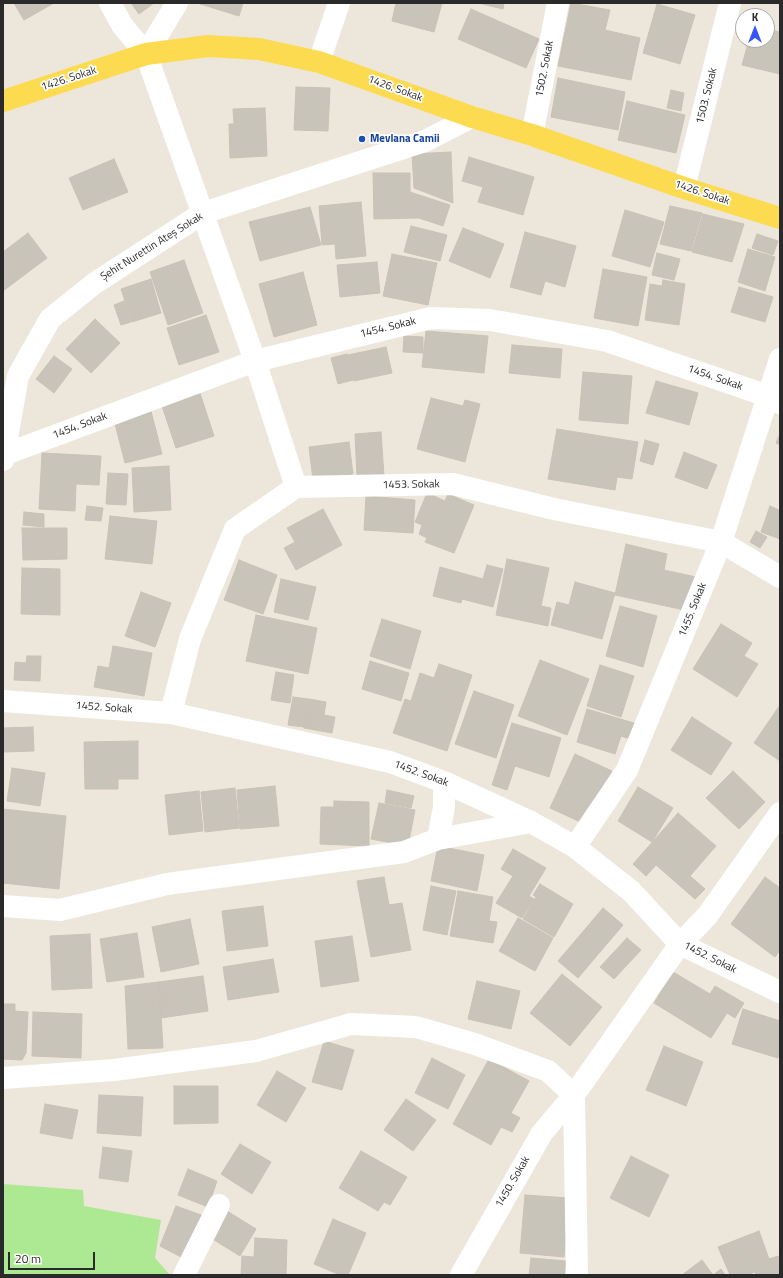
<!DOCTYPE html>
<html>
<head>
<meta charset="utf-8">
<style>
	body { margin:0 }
	#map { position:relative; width:783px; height:1278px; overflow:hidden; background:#ede6db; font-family:"Titillium Web",sans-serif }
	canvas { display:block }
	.frame { position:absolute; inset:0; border:4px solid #2a2a2a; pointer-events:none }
	.north { position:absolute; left:735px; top:8px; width:40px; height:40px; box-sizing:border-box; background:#fff; border:1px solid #aaa; border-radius:50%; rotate:0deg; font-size:11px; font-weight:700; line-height:16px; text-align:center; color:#2a2a2a }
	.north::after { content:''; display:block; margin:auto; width:14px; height:18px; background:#3655ff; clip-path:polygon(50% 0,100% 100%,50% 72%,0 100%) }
	.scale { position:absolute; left:8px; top:1252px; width:87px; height:18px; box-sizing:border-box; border:2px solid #2a2a2a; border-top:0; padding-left:5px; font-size:12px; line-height:14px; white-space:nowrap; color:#2a2a2a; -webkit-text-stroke:3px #fff; paint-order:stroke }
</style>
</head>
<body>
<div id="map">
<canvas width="783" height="1278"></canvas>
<div class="frame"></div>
<div class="north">K</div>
<div class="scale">20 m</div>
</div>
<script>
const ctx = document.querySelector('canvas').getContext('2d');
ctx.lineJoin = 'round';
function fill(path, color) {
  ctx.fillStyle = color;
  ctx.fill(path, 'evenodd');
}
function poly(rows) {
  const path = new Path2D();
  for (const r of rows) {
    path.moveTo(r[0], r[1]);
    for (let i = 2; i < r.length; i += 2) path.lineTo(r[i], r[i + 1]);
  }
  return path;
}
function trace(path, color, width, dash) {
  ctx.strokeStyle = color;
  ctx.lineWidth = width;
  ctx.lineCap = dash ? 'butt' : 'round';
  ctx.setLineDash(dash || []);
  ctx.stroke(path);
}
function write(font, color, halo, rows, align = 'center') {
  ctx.font = font + ' "Titillium Web",sans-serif';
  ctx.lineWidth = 3.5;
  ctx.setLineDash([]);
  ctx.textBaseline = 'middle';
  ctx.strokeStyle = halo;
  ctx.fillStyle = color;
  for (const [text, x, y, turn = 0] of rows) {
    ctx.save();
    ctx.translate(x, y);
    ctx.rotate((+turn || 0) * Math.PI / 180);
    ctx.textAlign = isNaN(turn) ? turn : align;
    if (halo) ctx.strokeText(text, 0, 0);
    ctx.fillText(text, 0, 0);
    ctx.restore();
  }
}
fill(poly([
	[3,1184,83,1190,84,1206,161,1220,155,1258,170,1275,3,1275]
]), '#ade992');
const building = poly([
	[14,3,54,3,24,20,14,3],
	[131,3,154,3,139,14,131,3],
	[197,3,243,3,239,16,197,3],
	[396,3,442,3,434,32,392,21,396,3],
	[478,3,504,3,503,9,478,3],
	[571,3,610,10,605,30,640,38,631,80,558,66,571,3],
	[657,4,695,15,680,64,643,53,657,4],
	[471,9,539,39,526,68,458,39,471,9],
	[767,29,780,32,780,74,742,65,749,40,767,40,767,29],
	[558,78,625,92,618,130,551,117,558,78],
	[296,87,330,88,328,131,294,130,296,87],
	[671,90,684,93,681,111,667,108,671,90],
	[627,101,685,115,676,153,618,140,627,101],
	[265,108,267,156,230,158,229,124,234,124,233,109,265,108],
	[451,152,453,203,414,188,412,154,451,152],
	[469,157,534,177,523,215,478,202,483,187,462,181,469,157],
	[114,159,128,192,83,210,69,178,114,159],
	[373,173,410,173,410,192,450,205,443,226,419,218,374,219,373,173],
	[361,202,366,256,336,259,335,244,322,245,319,206,361,202],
	[670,206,702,213,691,251,660,244,670,206],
	[310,207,321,245,260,261,249,222,310,207],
	[625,210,664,222,650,267,612,256,625,210],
	[703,214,744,224,732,262,692,252,703,214],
	[411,226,447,235,440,261,404,252,411,226],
	[463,228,504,244,490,278,449,261,463,228],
	[525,232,576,246,565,287,545,281,541,295,510,287,525,232],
	[28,233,47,258,3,291,3,252,28,233],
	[757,234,778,241,773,255,752,248,757,234],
	[748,249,775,257,765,291,738,282,748,249],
	[657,253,680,259,674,280,652,275,657,253],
	[392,254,437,263,428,305,383,296,392,254],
	[184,260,203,313,168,325,150,272,184,260],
	[377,262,380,293,340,297,337,265,377,262],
	[603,269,647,277,638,326,594,318,603,269],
	[303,272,317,325,274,337,259,284,303,272],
	[151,279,161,313,132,322,121,289,151,279],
	[663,280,685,284,679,325,645,320,650,284,662,286,663,280],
	[739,287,773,297,765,322,731,312,739,287],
	[124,301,131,322,121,325,114,305,124,301],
	[206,315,219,352,179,365,167,328,206,315],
	[95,319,120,343,91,373,66,349,95,319],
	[426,331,488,336,484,373,422,367,426,331],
	[404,336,423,337,423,353,403,352,404,336],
	[512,345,562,349,560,378,509,373,512,345],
	[386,347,392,373,354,381,348,355,386,347],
	[347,354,353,380,338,384,331,358,347,354],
	[54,356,72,369,54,393,36,379,54,356],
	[583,372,632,376,628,424,579,420,583,372],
	[656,381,698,393,689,425,646,413,656,381],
	[199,390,214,436,176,448,161,403,199,390],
	[431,398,463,406,465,400,480,404,465,462,417,449,431,398],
	[151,411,162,454,125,463,114,420,151,411],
	[557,429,638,442,632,479,617,477,615,490,548,479,557,429],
	[381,432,384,476,357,477,355,434,381,432],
	[780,434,780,445,776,443,780,434],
	[645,440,659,444,653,465,640,461,645,440],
	[349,442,353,474,313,480,309,447,349,442],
	[684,452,717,465,707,489,675,477,684,452],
	[42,453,101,456,99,485,76,484,75,511,39,509,42,453],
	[169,466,171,510,134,512,132,468,169,466],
	[108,473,128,474,126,505,106,504,108,473],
	[427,493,445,501,448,494,474,505,454,553,425,542,427,538,419,534,422,525,415,522,427,493],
	[366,496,415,500,413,533,364,530,366,496],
	[87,506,103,508,101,521,85,520,87,506],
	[770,506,779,510,780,507,780,539,761,532,770,506],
	[323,509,342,545,296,570,284,548,295,542,287,528,323,509],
	[24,512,44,514,44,527,23,525,24,512],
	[110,516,157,521,152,564,105,559,110,516],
	[22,528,67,528,67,559,23,560,22,528],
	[756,531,767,537,760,548,750,542,756,531],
	[626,544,667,554,664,570,696,577,689,611,615,595,626,544],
	[507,559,549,568,541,606,551,608,548,626,496,615,507,559],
	[239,560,277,575,263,614,224,600,239,560],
	[487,565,503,569,493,607,462,599,461,603,433,596,440,567,483,579,487,565],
	[22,568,60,569,60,615,21,614,22,568],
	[281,579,316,587,308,620,274,612,281,579],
	[575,582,615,593,602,639,551,625,557,602,569,605,575,582],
	[141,592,171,603,155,647,125,636,141,592],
	[620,606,657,616,643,667,606,656,620,606],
	[256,615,317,628,308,674,246,661,256,615],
	[382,619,421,631,410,669,370,656,382,619],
	[721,624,752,643,744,656,758,664,737,697,693,669,721,624],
	[113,646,152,653,144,696,94,687,98,666,109,668,113,646],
	[27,656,41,656,40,681,14,680,15,662,26,663,27,656],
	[540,660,589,679,567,735,518,716,540,660],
	[370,661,409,673,401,701,362,689,370,661],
	[439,664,472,675,447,751,393,733,405,699,411,701,420,673,434,678,439,664],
	[600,665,634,676,621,717,587,706,600,665],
	[276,672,294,675,290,703,271,700,276,672],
	[474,691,514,705,496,758,455,744,474,691],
	[293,697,308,699,304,727,288,725,293,697],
	[309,699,326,702,324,715,335,717,332,733,304,728,309,699],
	[780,705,780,761,754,743,780,705],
	[587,709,637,724,633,740,621,736,615,754,577,742,587,709],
	[692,717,732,743,711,775,671,750,692,717],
	[512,723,561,738,549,777,515,766,507,790,492,785,512,723],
	[33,727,34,751,3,752,3,728,33,727],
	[138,741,138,779,118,779,118,789,85,789,84,742,138,741],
	[575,754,612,771,587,825,550,808,575,754],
	[12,768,45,773,40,806,7,801,12,768],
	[733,771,765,802,739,829,706,798,733,771],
	[275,786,279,826,240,829,237,790,275,786],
	[638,787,673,808,652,842,618,821,638,787],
	[235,788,239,828,205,832,201,792,235,788],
	[387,790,414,796,411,808,385,803,387,790],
	[199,791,203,831,169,835,165,795,199,791],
	[334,801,369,802,369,846,320,844,321,807,334,807,334,801],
	[379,803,415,810,408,846,371,839,379,803],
	[3,809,66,816,59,889,3,883,3,809],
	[678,813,716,846,690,876,705,889,695,899,656,865,646,876,633,864,678,813],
	[438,846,484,855,477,891,431,881,438,846],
	[513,849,546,868,529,896,534,899,522,918,496,903,513,876,501,869,513,849],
	[384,877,389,905,402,903,411,950,371,957,357,881,384,877],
	[765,877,780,888,780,950,775,957,731,924,765,877],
	[540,884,573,904,554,937,523,919,536,897,533,895,540,884],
	[431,886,456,891,447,935,423,930,431,886],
	[458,891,493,897,489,921,497,922,493,943,450,936,458,891],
	[263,906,268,946,227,951,222,911,263,906],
	[603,908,623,925,578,978,558,961,603,908],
	[518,918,553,938,535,971,499,951,518,918],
	[190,919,199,964,161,972,152,927,190,919],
	[137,933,144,977,107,982,100,939,137,933],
	[90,934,92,988,52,990,50,936,90,934],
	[352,936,359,981,321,987,315,941,352,936],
	[627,938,641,950,614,979,600,967,627,938],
	[273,959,279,992,228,1000,223,967,273,959],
	[673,972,710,994,715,986,744,1003,735,1018,727,1013,711,1038,654,1003,673,972],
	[562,974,602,1007,570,1046,530,1013,562,974],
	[203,976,208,1011,161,1018,159,982,203,976],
	[477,981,520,991,511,1029,468,1019,477,981],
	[159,982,163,1048,128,1049,125,986,159,982],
	[3,1004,15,1004,15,1011,28,1012,26,1053,22,1060,3,1059,3,1004],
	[743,1009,780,1021,780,1051,778,1058,732,1044,743,1009],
	[33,1012,82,1014,81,1058,32,1056,33,1012],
	[324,1041,354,1050,342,1090,312,1082,324,1041],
	[664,1046,703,1062,686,1106,646,1090,664,1046],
	[432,1058,465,1075,448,1109,415,1093,432,1058],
	[489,1059,529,1081,511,1113,520,1118,512,1132,501,1127,491,1145,453,1124,489,1059],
	[277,1071,306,1088,286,1122,257,1105,277,1071],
	[174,1086,218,1086,218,1123,174,1124,174,1086],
	[99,1095,143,1097,141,1136,97,1133,99,1095],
	[406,1099,436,1120,413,1151,384,1130,406,1099],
	[45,1104,78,1110,72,1139,40,1133,45,1104],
	[240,1144,271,1162,252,1194,221,1174,240,1144],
	[103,1147,132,1151,128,1182,99,1178,103,1147],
	[361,1151,407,1177,390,1205,384,1202,378,1211,339,1188,361,1151],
	[631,1156,669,1175,649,1217,610,1198,631,1156],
	[188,1169,217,1181,208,1207,178,1195,188,1169],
	[525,1195,569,1198,564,1257,520,1253,525,1195],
	[176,1206,204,1216,183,1258,160,1246,176,1206],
	[227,1211,256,1229,240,1256,211,1238,227,1211],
	[333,1219,366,1233,348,1275,340,1275,314,1264,333,1219],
	[759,1231,769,1259,778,1256,780,1261,780,1275,756,1275,755,1272,747,1275,730,1275,718,1247,759,1231],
	[255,1238,287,1240,286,1275,241,1275,242,1256,254,1257,255,1238],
	[531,1258,566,1261,564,1275,529,1275,531,1258],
	[702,1260,713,1275,721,1269,725,1275,682,1275,702,1260]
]);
fill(building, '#c8c4b9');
trace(building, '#c9c2b4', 1);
trace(poly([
	[110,3,122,25,146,54,255,361,296,487],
	[146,54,177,3],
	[319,62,339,3],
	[532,135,558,3],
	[684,188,730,3],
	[3,455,255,361,431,318,490,320,607,341,768,396,780,403],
	[3,460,18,376,50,319,95,283,203,213,425,141,472,117],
	[3,701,171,713,390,762,444,782,531,822,575,847,631,891,680,944,780,992],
	[171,713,190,639,235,529,296,487,453,484,554,509,721,542,780,577],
	[438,839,444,807,444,782],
	[575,847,627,770,721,542,780,359],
	[3,906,60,910,167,884,404,852,438,839,531,822],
	[3,1078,114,1070,256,1051,351,1024,416,1027,475,1044,548,1071,574,1095,542,1133,461,1275],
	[184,1275,219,1205],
	[577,1275,574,1095,680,944,707,916,780,813]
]), '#fff', 22);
trace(poly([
	[3,101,146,54,208,46,259,49,319,62,472,117,532,135,684,188,780,218]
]), '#fddb50', 22);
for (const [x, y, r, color] of [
	[362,139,4,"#1a4fb4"]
]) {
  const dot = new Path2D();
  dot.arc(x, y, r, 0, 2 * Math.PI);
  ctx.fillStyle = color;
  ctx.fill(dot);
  trace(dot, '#fff', 1.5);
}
write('11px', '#2a2a2a', '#fff', [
	["1502. Sokak",545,69,-79],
	["1426. Sokak",69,79,-18],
	["1426. Sokak",395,89,20],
	["1503. Sokak",707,96,-76],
	["1426. Sokak",702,193,18],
	["Şehit Nurettin Ateş Sokak",152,247,-32],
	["1454. Sokak",388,328,-14],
	["1454. Sokak",715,378,19],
	["1454. Sokak",80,426,-21],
	["1453. Sokak",411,485,-1],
	["1455. Sokak",693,610,-68],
	["1452. Sokak",104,708,4],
	["1452. Sokak",421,774,20],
	["1452. Sokak",710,958,26],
	["1450. Sokak",513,1182,-60]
]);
write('bold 11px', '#164399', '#fff', [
	["Mevlana Camii",370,139]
], 'left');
</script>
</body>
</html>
